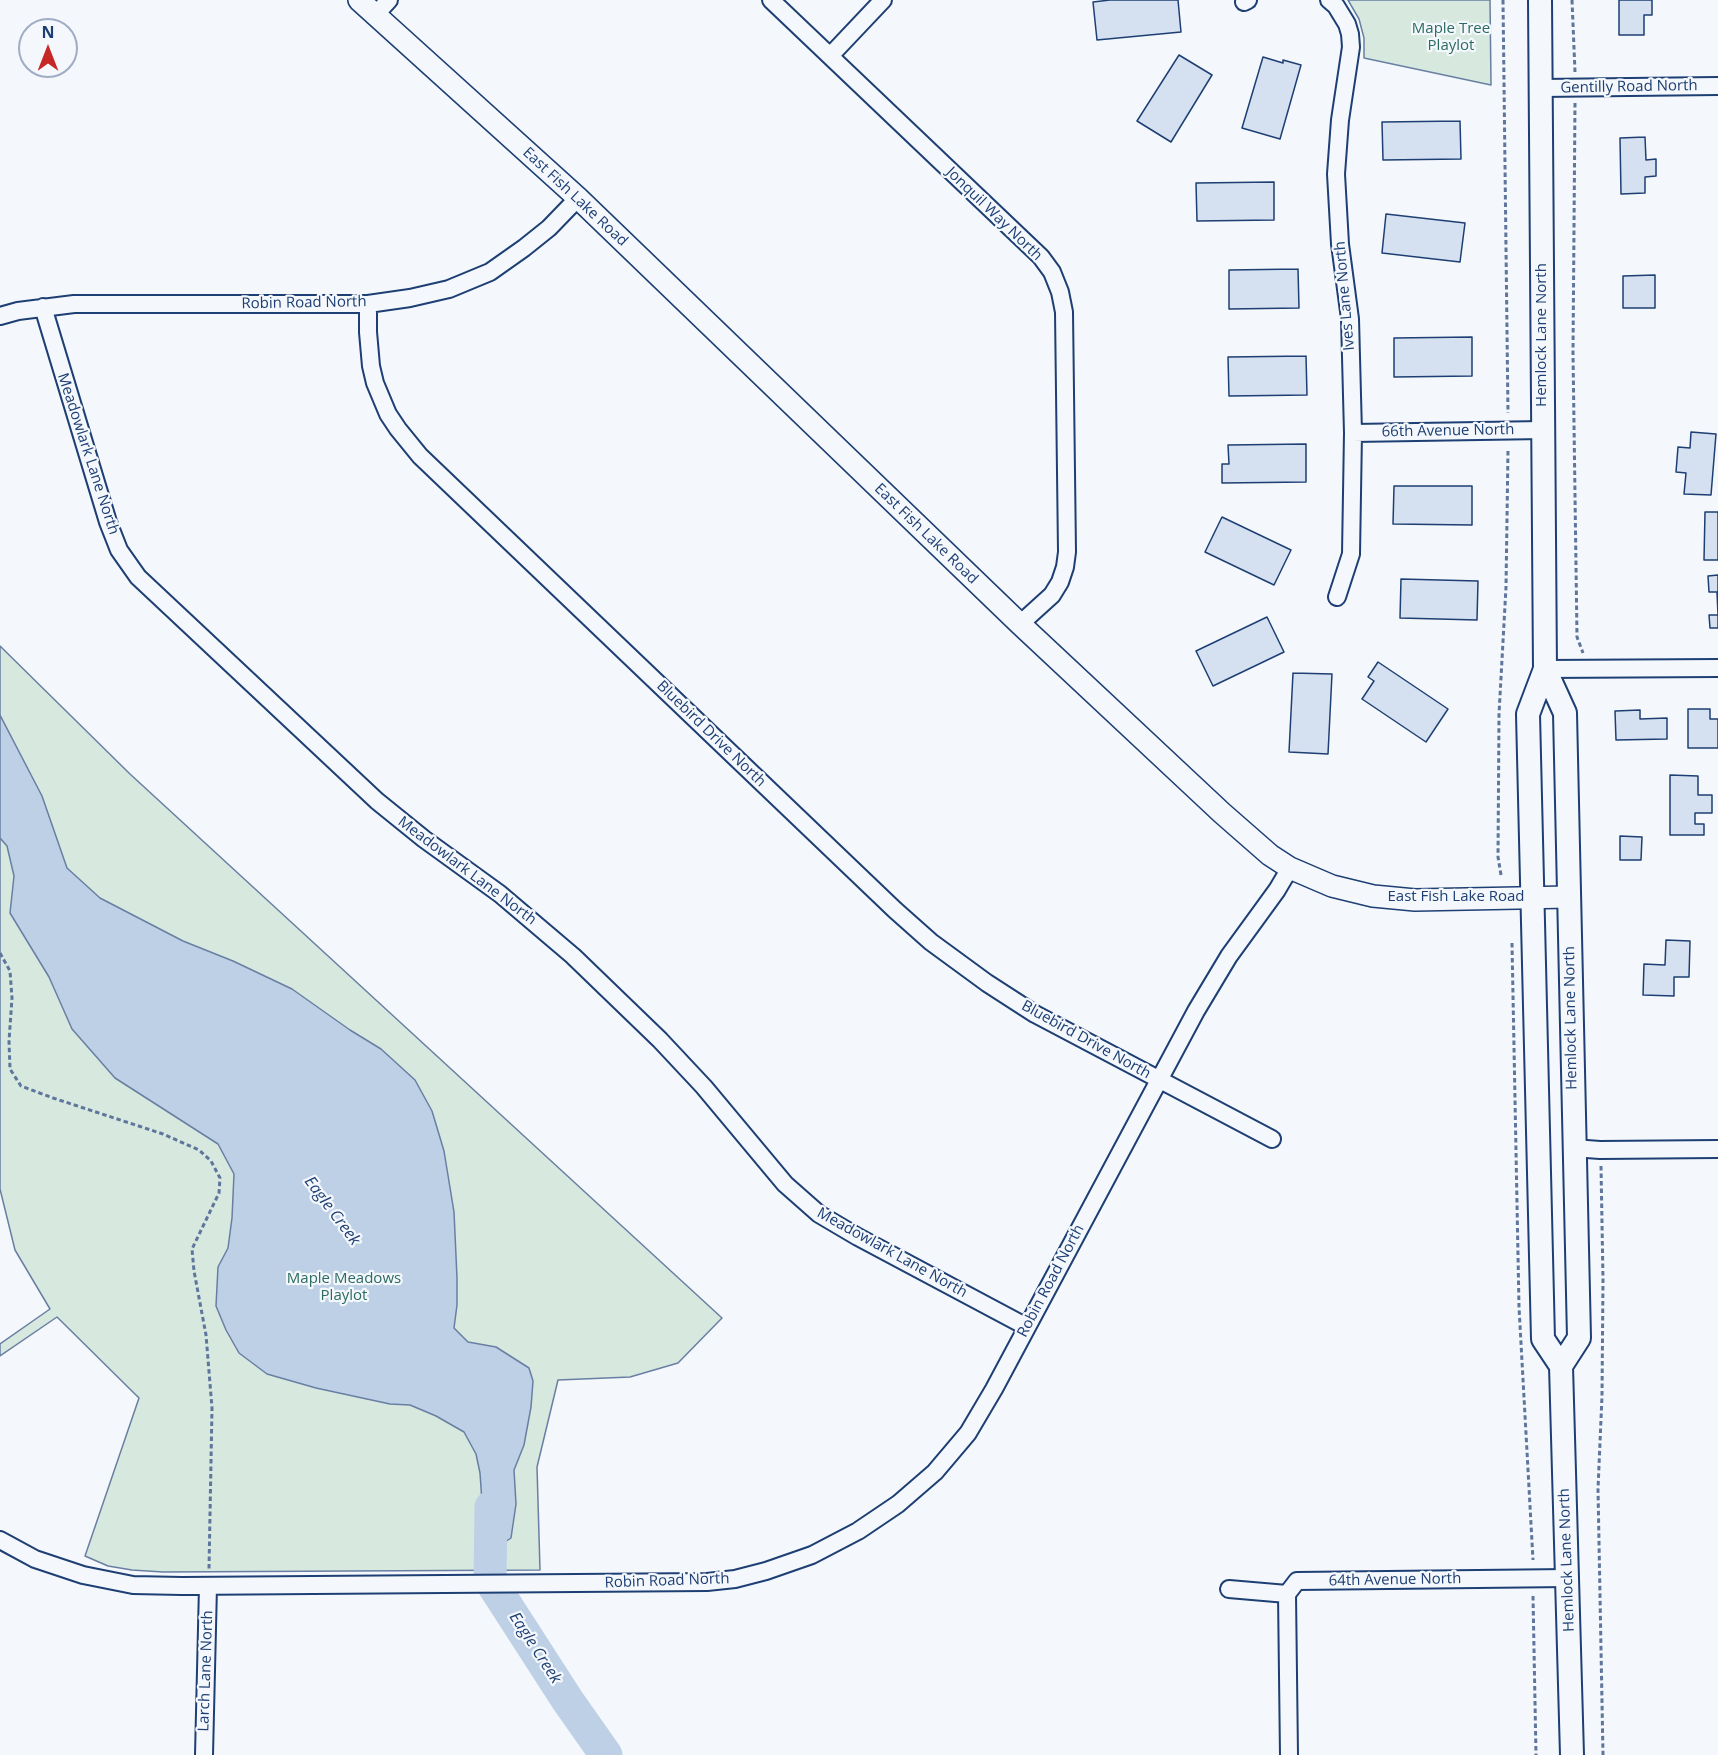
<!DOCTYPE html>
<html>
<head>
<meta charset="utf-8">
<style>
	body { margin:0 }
	#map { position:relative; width:1718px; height:1755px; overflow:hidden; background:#f4f7fb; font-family:"Open Sans",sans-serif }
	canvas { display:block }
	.north { position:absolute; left:18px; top:18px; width:60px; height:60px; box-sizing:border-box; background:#f4f7fb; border:2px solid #9eadc5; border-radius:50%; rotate:0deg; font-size:16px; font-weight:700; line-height:24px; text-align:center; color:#1d3f73 }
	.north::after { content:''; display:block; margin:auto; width:21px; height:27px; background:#c62828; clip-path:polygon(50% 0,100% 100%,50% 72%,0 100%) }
</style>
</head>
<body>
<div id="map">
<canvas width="1718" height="1755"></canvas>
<div class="north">N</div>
</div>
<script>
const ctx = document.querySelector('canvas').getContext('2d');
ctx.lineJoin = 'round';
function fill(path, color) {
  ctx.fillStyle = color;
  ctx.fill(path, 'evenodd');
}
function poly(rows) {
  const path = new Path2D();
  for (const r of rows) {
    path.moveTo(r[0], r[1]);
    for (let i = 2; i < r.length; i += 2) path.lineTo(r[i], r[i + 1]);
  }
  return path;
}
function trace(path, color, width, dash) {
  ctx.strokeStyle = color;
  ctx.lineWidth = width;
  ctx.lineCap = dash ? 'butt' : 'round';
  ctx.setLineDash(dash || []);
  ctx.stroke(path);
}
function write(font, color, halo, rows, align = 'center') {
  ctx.font = font + ' "Open Sans",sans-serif';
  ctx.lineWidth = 4.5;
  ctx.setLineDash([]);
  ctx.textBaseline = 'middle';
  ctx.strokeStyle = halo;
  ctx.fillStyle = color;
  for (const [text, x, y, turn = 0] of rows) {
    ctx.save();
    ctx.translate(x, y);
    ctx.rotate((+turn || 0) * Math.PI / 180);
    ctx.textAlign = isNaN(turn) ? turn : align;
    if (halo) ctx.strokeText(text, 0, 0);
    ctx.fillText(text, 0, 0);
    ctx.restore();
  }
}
const green = poly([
	[1348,0,1490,0,1491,85,1364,58,1364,38,1359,19,1348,0],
	[0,646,130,774,722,1318,678,1363,630,1377,558,1380,537,1467,540,1570,163,1572,132,1570,108,1566,85,1556,139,1398,57,1317,0,1356,0,1344,50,1309,15,1250,0,1189,0,646]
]);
fill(green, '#d7e8df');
trace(green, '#687fa3', 1.5);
const water = poly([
	[0,715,42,796,67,868,100,898,183,941,233,961,292,989,350,1030,381,1049,415,1080,432,1111,444,1151,454,1212,457,1278,457,1305,454,1328,468,1342,496,1347,529,1368,533,1381,531,1407,524,1445,514,1470,516,1504,511,1538,490,1552,477,1533,482,1502,480,1473,476,1454,464,1432,436,1416,410,1405,390,1404,316,1388,267,1374,239,1353,226,1330,216,1306,218,1267,228,1248,232,1218,234,1174,218,1144,115,1078,72,1029,49,977,10,913,14,876,7,846,0,838,0,715]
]);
fill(water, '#bed0e5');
trace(water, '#687fa3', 1.5);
trace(poly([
	[491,1507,490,1580,568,1701,606,1755]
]), '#bed0e5', 33);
const building = poly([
	[1110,0,1178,0,1181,32,1097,40,1093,2,1110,0],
	[1619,0,1652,0,1652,15,1644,15,1644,35,1619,35,1619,0],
	[1179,55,1212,75,1171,142,1137,121,1179,55],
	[1263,57,1283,63,1283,60,1301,65,1280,139,1242,128,1263,57],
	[1460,121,1461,159,1383,160,1382,122,1460,121],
	[1645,137,1646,160,1656,159,1656,176,1645,177,1645,193,1621,194,1620,138,1645,137],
	[1274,182,1274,220,1197,221,1196,183,1274,182],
	[1386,214,1465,223,1460,262,1382,253,1386,214],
	[1298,269,1299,308,1229,309,1229,270,1298,269],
	[1655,275,1655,308,1623,308,1623,276,1655,275],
	[1472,337,1472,376,1394,377,1394,338,1472,337],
	[1306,356,1307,395,1229,396,1228,357,1306,356],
	[1691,432,1716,434,1711,495,1684,494,1686,473,1676,472,1678,447,1690,448,1691,432],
	[1306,444,1306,482,1222,483,1222,464,1229,464,1228,445,1306,444],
	[1394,486,1472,486,1472,525,1393,524,1394,486],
	[1705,512,1718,512,1718,560,1704,560,1705,512],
	[1222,517,1291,550,1274,585,1205,552,1222,517],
	[1718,575,1718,628,1710,628,1709,615,1718,615,1717,592,1709,592,1708,576,1718,575],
	[1401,579,1478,581,1477,620,1400,618,1401,579],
	[1267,617,1284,652,1213,686,1196,651,1267,617],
	[1378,662,1448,709,1426,742,1362,699,1374,681,1368,677,1378,662],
	[1293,673,1332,674,1328,754,1289,752,1293,673],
	[1688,709,1710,709,1710,719,1718,719,1718,748,1688,748,1688,709],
	[1640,710,1640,719,1667,718,1667,739,1616,740,1615,711,1640,710],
	[1670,775,1698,776,1698,795,1712,795,1712,813,1695,813,1695,824,1704,824,1704,835,1670,835,1670,775],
	[1620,836,1642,837,1641,860,1620,860,1620,836],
	[1666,940,1690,941,1689,977,1674,977,1674,996,1643,995,1644,964,1665,965,1666,940]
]);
fill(building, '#d5e0f0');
trace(building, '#1d3f73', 1.5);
const minor = poly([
	[771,0,1041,257,1052,272,1060,292,1064,312,1067,552,1065,567,1060,582,1052,595,1020,624],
	[1329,0,1336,6,1347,24,1350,34,1351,47,1340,120,1336,174,1340,244,1350,319,1353,433,1351,554,1337,597],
	[1244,2,1248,0],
	[376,14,389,0],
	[830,56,883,0],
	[1541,88,1718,86],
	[368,304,368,332,371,366,375,383,388,414,398,429,420,456,895,910,931,942,987,983,1035,1014,1272,1139],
	[43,307,108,522,119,550,138,577,377,801,424,839,500,894,573,956,660,1040,704,1087,785,1184,819,1214,858,1237,1027,1327],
	[0,316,18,311,74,304,368,304,410,298,449,289,490,272,524,248,549,228,578,198],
	[1353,433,1543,430],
	[1545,669,1718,668],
	[1573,1148,1600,1150,1718,1149],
	[0,1540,35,1559,83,1575,133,1585,182,1586,707,1582,735,1579,766,1571,812,1555,858,1531,898,1504,935,1472,968,1433,994,1389,1196,1011,1229,956,1277,890,1290,868],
	[1229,1589,1287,1594,1297,1581,1568,1578],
	[1287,1594,1289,1755],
	[204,1755,208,1586]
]);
const tertiary = poly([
	[359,0,578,198,1020,624,1222,813,1270,855,1290,868,1332,886,1373,896,1415,900,1569,897]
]);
const secondary = poly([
	[1540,0,1545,669,1528,714,1543,1339,1561,1366,1572,1755],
	[1545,669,1565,713,1579,1338,1561,1366]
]);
trace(minor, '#1d3f73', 20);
trace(tertiary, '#1d3f73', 24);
trace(secondary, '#1d3f73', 26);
trace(poly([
	[1503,0,1508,413],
	[1572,0,1575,72],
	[1575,103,1573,353,1577,637,1583,653],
	[1501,875,1498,857,1499,714,1506,587,1508,450],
	[1512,943,1519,1307,1533,1560],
	[0,953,10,971,12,998,9,1041,10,1069,21,1086,53,1098,163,1134,199,1150,211,1161,220,1178,219,1193,192,1249,194,1271,206,1335,212,1408,209,1569],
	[1601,1166,1603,1280,1602,1396,1598,1489,1603,1755],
	[1533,1596,1536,1755]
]), '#5e769c', 3, [4.5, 3]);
trace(minor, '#f4f7fb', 16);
trace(tertiary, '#f4f7fb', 21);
trace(secondary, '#f4f7fb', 22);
write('15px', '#2c6c60', '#f4f7fb', [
	["Maple Tree",1451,29],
	["Playlot",1451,46],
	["Maple Meadows",344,1279],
	["Playlot",344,1296]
]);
write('15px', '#1d3f73', '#f4f7fb', [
	["Gentilly Road North",1629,87,-1],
	["East Fish Lake Road",575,197,43],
	["Jonquil Way North",994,214,44],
	["Ives Lane North",1345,296,-95],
	["Robin Road North",304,303,-1],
	["Hemlock Lane North",1542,335,-90],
	["66th Avenue North",1448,431,-1],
	["Meadowlark Lane North",88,454,72],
	["East Fish Lake Road",926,534,44],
	["Bluebird Drive North",711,734,44],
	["Meadowlark Lane North",467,871,37],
	["East Fish Lake Road",1456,897],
	["Hemlock Lane North",1571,1018,-91],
	["Bluebird Drive North",1086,1040,29],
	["Meadowlark Lane North",892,1253,29],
	["Robin Road North",1051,1281,-62],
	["Hemlock Lane North",1567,1560,-92],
	["64th Avenue North",1395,1580,-1],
	["Robin Road North",667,1581,-2],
	["Larch Lane North",206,1671,-88]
]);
write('italic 16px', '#1d3f73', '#f4f7fb', [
	["Eagle Creek",332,1211,53],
	["Eagle Creek",535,1648,57]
]);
</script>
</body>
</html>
